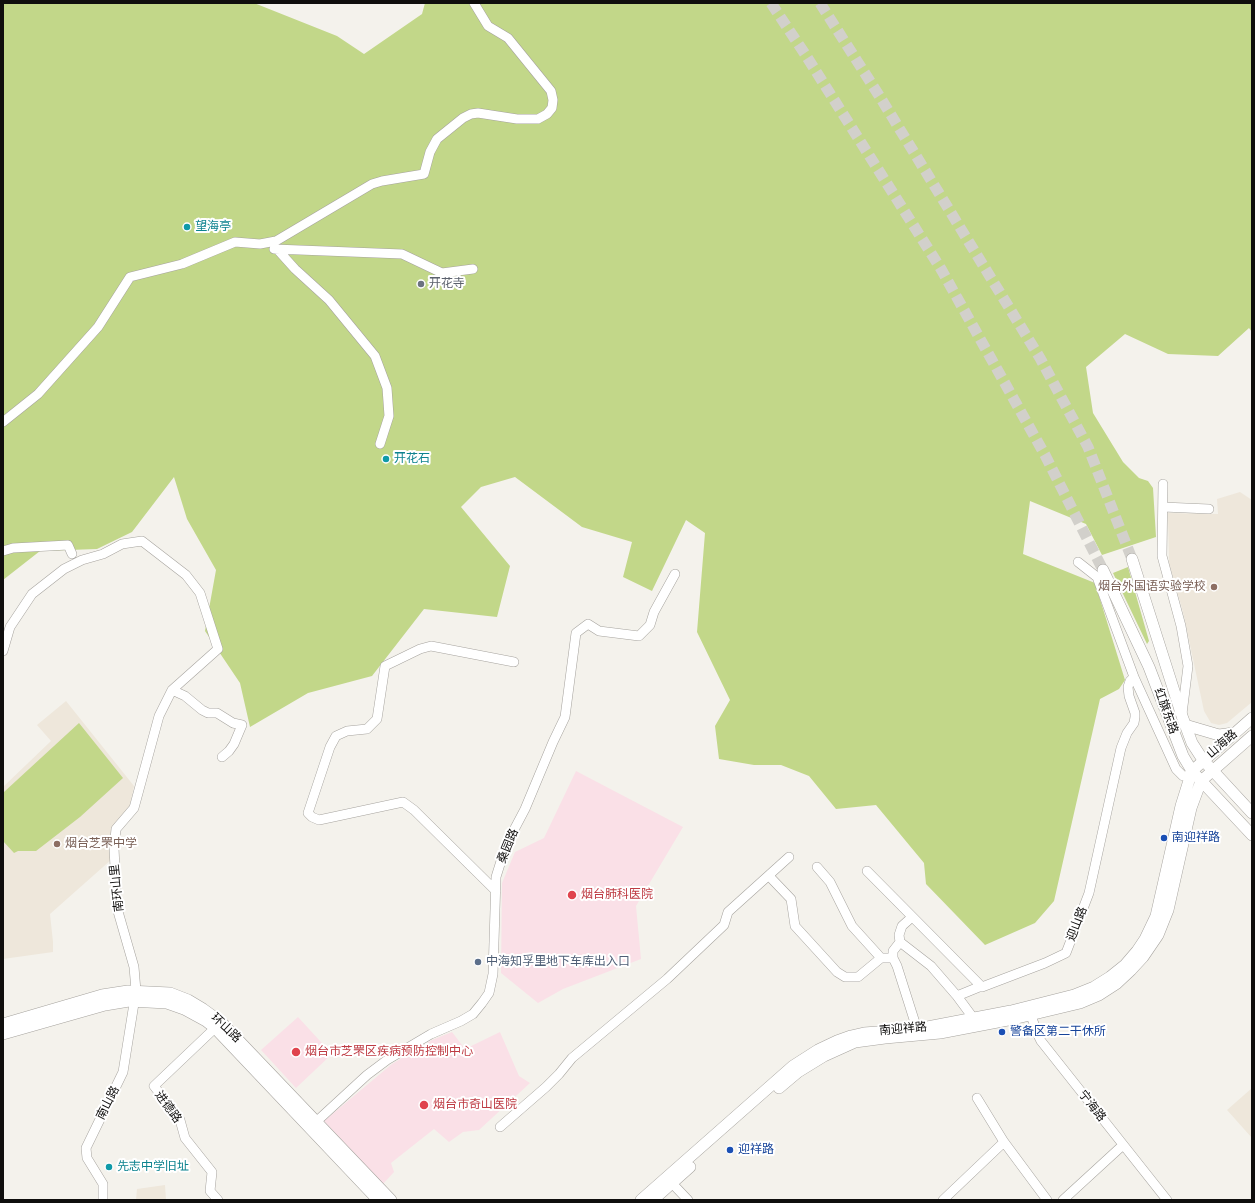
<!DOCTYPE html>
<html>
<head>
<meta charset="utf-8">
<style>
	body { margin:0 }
	#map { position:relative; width:1255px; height:1203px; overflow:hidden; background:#f4f2ec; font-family:Rubik,sans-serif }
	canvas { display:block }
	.frame { position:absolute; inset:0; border:4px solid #0f0e0d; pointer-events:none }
</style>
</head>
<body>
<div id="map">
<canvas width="1255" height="1203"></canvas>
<div class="frame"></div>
</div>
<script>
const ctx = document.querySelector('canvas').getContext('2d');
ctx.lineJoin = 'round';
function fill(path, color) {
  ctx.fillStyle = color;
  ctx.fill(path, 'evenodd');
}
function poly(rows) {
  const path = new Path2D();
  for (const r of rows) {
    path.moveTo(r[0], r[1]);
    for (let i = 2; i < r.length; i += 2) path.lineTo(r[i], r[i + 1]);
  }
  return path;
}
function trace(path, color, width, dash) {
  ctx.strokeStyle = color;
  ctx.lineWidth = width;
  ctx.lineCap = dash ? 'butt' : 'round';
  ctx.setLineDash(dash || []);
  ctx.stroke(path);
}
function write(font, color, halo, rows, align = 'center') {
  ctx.font = font + ' Rubik,"Noto Sans SC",sans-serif';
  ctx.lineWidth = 4;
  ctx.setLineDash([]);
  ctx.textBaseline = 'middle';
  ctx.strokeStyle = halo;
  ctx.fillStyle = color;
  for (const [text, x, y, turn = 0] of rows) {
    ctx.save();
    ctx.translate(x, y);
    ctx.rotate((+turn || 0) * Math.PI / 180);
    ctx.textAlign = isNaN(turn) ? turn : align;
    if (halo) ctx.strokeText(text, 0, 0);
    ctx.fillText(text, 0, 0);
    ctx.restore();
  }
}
fill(poly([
	[1240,492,1252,500,1252,702,1227,723,1219,725,1211,723,1204,711,1183,612,1169,563,1168,513,1218,514,1217,499],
	[66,701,134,786,130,806,111,829,112,859,50,914,53,942,53,952,3,959,3,787,51,741,37,725],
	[1252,1088,1252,1138,1227,1110],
	[165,1185,166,1200,136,1200,137,1189]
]), '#eee7db');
fill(poly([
	[576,771,683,827,636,906,641,959,563,989,538,1003,501,973,502,883,515,852,544,838],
	[298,1017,332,1054,296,1088,261,1050],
	[452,1032,465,1049,500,1032,519,1076,530,1083,479,1130,463,1132,449,1142,434,1129,391,1163,394,1172,383,1184,324,1121,392,1064,432,1040]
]), '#fae0e7');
fill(poly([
	[3,3,254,3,337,36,364,54,422,14,425,3,1252,3,1252,332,1249,328,1218,356,1168,354,1125,334,1086,367,1093,413,1123,462,1139,478,1148,481,1153,488,1156,537,1102,555,1086,524,1030,501,1023,554,1095,583,1125,680,1119,689,1100,699,1054,901,1035,923,985,945,926,884,924,863,876,805,836,809,809,776,781,765,754,765,719,759,715,726,730,700,697,632,705,533,686,520,652,591,623,577,632,542,582,527,515,477,481,487,461,507,510,566,497,617,424,609,372,676,308,693,250,727,240,683,205,631,216,570,187,519,174,477,132,532,97,549,40,551,3,580],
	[1128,567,1149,641,1147,644,1113,573],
	[79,723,123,778,80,817,36,851,18,851,14,853,3,841,3,791,4,792]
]), '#c2d789');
trace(poly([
	[771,3,805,54,941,269,1045,455,1103,570],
	[820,3,880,97,1040,358,1088,447,1132,559]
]), '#d2d0cb', 11, [11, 5.5]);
const minor = poly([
	[274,249,402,254,442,273,473,269],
	[277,249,295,269,329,300,375,356,387,388,389,416,380,444],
	[3,422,38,394,98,327,130,277,182,264,235,242,260,244,276,241,372,184,382,181,424,174,430,152,437,139,463,118,471,114,478,113,517,119,538,119,547,114,552,108,553,100,551,91,508,38,488,26,474,3],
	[1163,484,1162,556,1181,626,1188,666,1182,714],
	[1163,507,1209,509],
	[3,551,13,548,68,545,72,554],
	[1078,562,1097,577,1134,677,1176,769,1183,776,1187,776,1192,771],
	[3,651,10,627,32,594,64,569,82,560,103,554,122,544,142,541,186,575,200,593,218,649,172,690,159,716,134,808,116,829,114,848,117,908,134,967,136,991,123,1072,86,1148,87,1158,103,1184,103,1200],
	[172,690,185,696,202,710,208,713,217,713,233,723,242,725,234,744,229,751,222,757],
	[817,867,830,882,852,926,881,958,893,958],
	[867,871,982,987,1045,963,1066,953,1089,893,1121,748,1127,733,1134,723,1135,717,1135,713,1129,696,1128,687,1130,681,1134,677],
	[769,876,791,899,795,926,837,972,845,977,858,977,881,958],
	[496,891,414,810,403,802,319,820,312,817,308,813,330,747,336,736,347,731,367,729,377,719,385,666,420,649,431,646,514,662],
	[912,917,902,926,899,935,900,942,931,966,957,996,979,987],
	[900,942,893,951,893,958,897,966,917,1029,921,1034],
	[957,996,974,1019],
	[1029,1010,1038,1035,1041,1041,1167,1200],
	[215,1028,154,1086,180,1120,185,1138,212,1172,210,1191,218,1200],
	[977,1098,1004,1142,1047,1200],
	[317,1121,367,1075,387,1060,431,1034,461,1021,473,1014,482,1003,489,993,493,974,496,877,506,845,525,809,553,742,565,717,576,633,588,624,599,631,639,636,650,625,654,612,675,574],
	[500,1127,546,1087,559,1074,572,1058,667,979,724,925,728,912,789,857],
	[668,1179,688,1200],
	[943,1200,1004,1142],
	[1063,1200,1123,1145]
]);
const major = poly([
	[1132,559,1182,716,1192,743,1203,760,1252,813],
	[1103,570,1149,667,1183,756,1192,771,1252,835],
	[1185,725,1219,735,1234,733],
	[3,1024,102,995,128,991,170,993,188,1000,203,1009,221,1022,391,1200],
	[3,1034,105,1005,129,1001,167,1003,184,1009,206,1021,215,1028,378,1200],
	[779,1088,798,1072,824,1056,855,1042,885,1038,940,1033,1013,1019,1080,1003,1099,995,1116,984,1131,970,1143,957,1158,935,1168,910,1191,808,1201,781,1252,736],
	[641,1200,793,1066,818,1050,837,1041,851,1036,864,1033,917,1029,1011,1011,1074,995,1094,987,1110,977,1125,965,1137,951,1145,939,1156,916,1181,806,1192,771,1252,718],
	[653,1200,690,1167]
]);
trace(minor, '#a6a39e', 10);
trace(major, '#a6a39e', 12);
trace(minor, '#fff', 9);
trace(major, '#fff', 11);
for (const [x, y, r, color] of [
	[187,227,4,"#0f9aa8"],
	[421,284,4,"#6b7280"],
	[386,459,4,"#0f9aa8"],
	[1214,587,4,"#8d6e63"],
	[1164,838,4,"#1a4fb4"],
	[57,844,4,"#8d6e63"],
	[572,895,5,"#e0444e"],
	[478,962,4,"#5c6f8a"],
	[1002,1032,4,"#1a4fb4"],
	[296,1052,5,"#e0444e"],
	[424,1105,5,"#e0444e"],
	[730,1150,4,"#1a4fb4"],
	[109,1167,4,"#0f9aa8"]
]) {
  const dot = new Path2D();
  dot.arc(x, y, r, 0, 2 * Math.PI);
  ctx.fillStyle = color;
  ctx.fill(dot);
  trace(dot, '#fff', 1.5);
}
write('12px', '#0d838f', '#fff', [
	["望海亭",195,227],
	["开花石",394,459],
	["先志中学旧址",117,1167]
], 'left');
write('12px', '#5b616d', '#fff', [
	["开花寺",429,284]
], 'left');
write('12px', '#785e54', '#fff', [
	["烟台外国语实验学校",1206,587],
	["烟台芝罘中学",65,844,"left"]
], 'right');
write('12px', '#0f0e0d', '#fff', [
	["红旗东路",1166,711,70],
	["山海路",1222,744,-41],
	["桑园路",508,846,-68],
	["南环山里",117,888,-96],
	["迎山路",1077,924,-69],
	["环山路",226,1028,43],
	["南迎祥路",903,1029,-5],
	["南山路",108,1103,-63],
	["宁海路",1092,1106,52],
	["进德路",168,1107,54]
]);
write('12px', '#164399', '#fff', [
	["南迎祥路",1172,838],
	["警备区第二干休所",1010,1032],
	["迎祥路",738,1150]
], 'left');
write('12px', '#be3a42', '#fff', [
	["烟台肺科医院",581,895],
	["烟台市芝罘区疾病预防控制中心",305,1052],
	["烟台市奇山医院",433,1105]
], 'left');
write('12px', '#4e5e75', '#fff', [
	["中海知孚里地下车库出入口",486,962]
], 'left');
</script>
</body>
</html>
